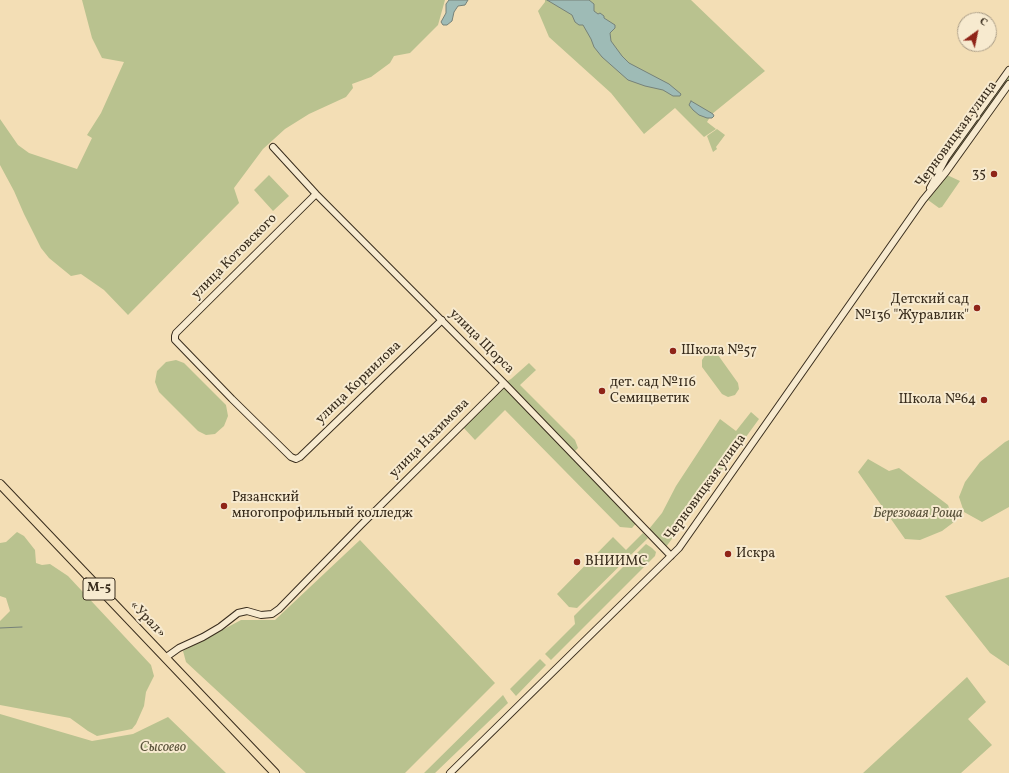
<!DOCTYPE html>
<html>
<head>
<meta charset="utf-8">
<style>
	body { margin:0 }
	#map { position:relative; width:1009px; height:773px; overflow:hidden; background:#f3deb5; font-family:Vollkorn,serif }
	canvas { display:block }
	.north { position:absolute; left:957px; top:12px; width:40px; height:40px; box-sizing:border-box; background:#f7eacf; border:1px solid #ab9e88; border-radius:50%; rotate:33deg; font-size:11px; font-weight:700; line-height:16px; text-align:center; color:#392d1d }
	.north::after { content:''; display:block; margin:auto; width:14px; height:18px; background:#8f2418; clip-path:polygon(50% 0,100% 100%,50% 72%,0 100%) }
</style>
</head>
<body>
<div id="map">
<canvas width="1009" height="773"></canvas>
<div class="north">С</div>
</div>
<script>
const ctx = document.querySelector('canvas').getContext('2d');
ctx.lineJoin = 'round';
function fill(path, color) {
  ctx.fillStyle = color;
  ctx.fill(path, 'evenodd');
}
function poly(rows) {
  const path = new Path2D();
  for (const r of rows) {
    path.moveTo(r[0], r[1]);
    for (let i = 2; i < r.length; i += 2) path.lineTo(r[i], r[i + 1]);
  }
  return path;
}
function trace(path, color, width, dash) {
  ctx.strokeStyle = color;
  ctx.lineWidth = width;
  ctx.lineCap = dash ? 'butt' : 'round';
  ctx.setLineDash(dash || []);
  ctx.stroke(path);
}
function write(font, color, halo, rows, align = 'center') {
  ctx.font = font + ' Vollkorn,serif';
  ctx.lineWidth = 4;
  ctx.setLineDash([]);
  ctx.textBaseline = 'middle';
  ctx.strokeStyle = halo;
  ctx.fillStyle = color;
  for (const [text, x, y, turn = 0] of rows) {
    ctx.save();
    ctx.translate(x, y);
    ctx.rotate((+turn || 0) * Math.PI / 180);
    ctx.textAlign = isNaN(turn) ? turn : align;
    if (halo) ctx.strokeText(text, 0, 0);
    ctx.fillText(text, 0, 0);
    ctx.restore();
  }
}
fill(poly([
	[82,0,445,0,438,25,410,53,394,56,390,63,371,77,352,84,353,88,346,97,309,114,285,129,263,149,234,188,239,203,128,315,104,290,81,274,71,276,49,258,41,248,24,214,14,191,0,165,0,119,18,145,29,153,77,169,92,138,87,135,101,113,124,62,102,58,92,38],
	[545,0,691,0,765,71,712,114,707,122,716,129,704,137,675,108,644,134,611,93,549,37,538,11,545,2],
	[1009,73,1009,81,950,162,948,161,947,160],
	[717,129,725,135,716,147,717,149,713,152,707,136],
	[269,175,289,196,273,211,254,190],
	[947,175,960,181,942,207,939,208,928,200],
	[712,353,718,355,738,383,739,389,735,395,728,397,722,394,702,367,702,360,706,354],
	[176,360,184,363,226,405,228,416,224,426,215,434,206,435,198,431,159,392,155,382,157,371,166,362],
	[529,363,536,370,520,385,575,440,578,448,573,453,638,521,632,528,620,527,505,410,475,440,462,426,504,383,511,379],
	[751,412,759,419,666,547,649,529,662,513,676,486,720,419,736,431],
	[1009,440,1009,507,982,522,964,512,959,497,965,482,980,462,1005,442],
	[868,459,889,471,899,468,948,505,954,522,942,531,920,540,905,539,858,472],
	[17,532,24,536,35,550,36,563,42,565,50,564,68,576,151,665,154,676,146,692,144,706,136,724,132,729,97,736,88,731,70,718,0,705,0,621,10,611,6,598,0,596,0,543,6,542],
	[643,533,648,538,577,608,569,607,557,594,613,537,626,550],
	[360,540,495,683,405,773,306,773,186,662,183,651,241,620,275,620],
	[646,544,652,548,656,552,655,556,551,660,545,654,575,624,574,616],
	[1009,577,1009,666,990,653,945,596],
	[540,659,546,665,516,696,510,689],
	[967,677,986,702,968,719,992,745,961,773,863,773],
	[503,695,508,703,435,773,424,773],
	[0,714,92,741,133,734,168,717,226,773,0,773]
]), '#b9c28f');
const water = poly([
	[449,0,468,0,465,5,458,6,454,12,452,21,447,25,443,25,441,22,446,13,446,4,449,0],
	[547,0,589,0,594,4,594,11,598,14,600,13,604,16,604,18,615,25,615,28,610,33,611,41,622,56,629,63,669,84,681,94,680,96,673,96,663,90,645,86,628,80,602,57,594,47,591,39,583,25,579,25,575,22,572,15,547,0],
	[691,101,713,114,714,116,712,118,707,118,699,115,693,110,689,105,691,101]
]);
fill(water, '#9ebbb6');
trace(water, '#768279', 1);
trace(poly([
	[0,628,22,627]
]), '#768279', 1);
const secondary = poly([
	[273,147,316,194,504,383,671,556],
	[930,188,946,158,1009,70],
	[316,194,176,333,175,336,175,340,232,399,291,457,296,459,300,457,442,320],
	[165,658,179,648,203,637,220,627,238,613,247,611,261,615,272,614,279,609,361,525,504,383],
	[450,773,679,548,923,200,946,172,1009,84]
]);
const highway = poly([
	[0,484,275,773]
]);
trace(secondary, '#392d1d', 8);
trace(highway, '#392d1d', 10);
trace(secondary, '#f7eacf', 6);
trace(highway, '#f3deb5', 8);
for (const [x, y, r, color] of [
	[994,174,4,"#8f2418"],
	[977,308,4,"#8f2418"],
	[673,351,4,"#8f2418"],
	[602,391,4,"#8f2418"],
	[984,400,4,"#8f2418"],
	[224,506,4,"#8f2418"],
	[728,554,4,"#8f2418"],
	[577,562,4,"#8f2418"]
]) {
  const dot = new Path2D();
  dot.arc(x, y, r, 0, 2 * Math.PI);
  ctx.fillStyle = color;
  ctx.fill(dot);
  trace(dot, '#f7eacf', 1.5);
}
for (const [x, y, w] of [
	[99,589,32]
]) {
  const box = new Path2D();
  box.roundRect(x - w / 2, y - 11, w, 22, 3);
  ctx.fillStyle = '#f7eacf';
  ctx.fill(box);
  trace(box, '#392d1d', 1);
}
write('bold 13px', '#392d1d', null, [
	["М-5",99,589]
]);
write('14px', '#392d1d', '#f7eacf', [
	["Черновицкая улица",957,135,-54],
	["улица Котовского",235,257,-45],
	["улица Щорса",481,342,45],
	["улица Корнилова",359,383,-44],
	["улица Нахимова",430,439,-45],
	["Черновицкая улица",706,488,-54],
	["«Урал»",147,620,46]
]);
write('14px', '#392d1d', '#f7eacf', [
	["35",986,174,"right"],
	["Детский сад",969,300,"right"],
	["№136 \"Журавлик\"",969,316,"right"],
	["Школа №57",681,351],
	["дет. сад №116",610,383],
	["Семицветик",610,399],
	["Школа №64",976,400,"right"],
	["Рязанский",232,498],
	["многопрофильный колледж",232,514],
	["Искра",736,554],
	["ВНИИМС",585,562]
], 'left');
write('italic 14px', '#59523a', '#f7eacf', [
	["Березовая Роща",918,514],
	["Сысоево",163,748]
]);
</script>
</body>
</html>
